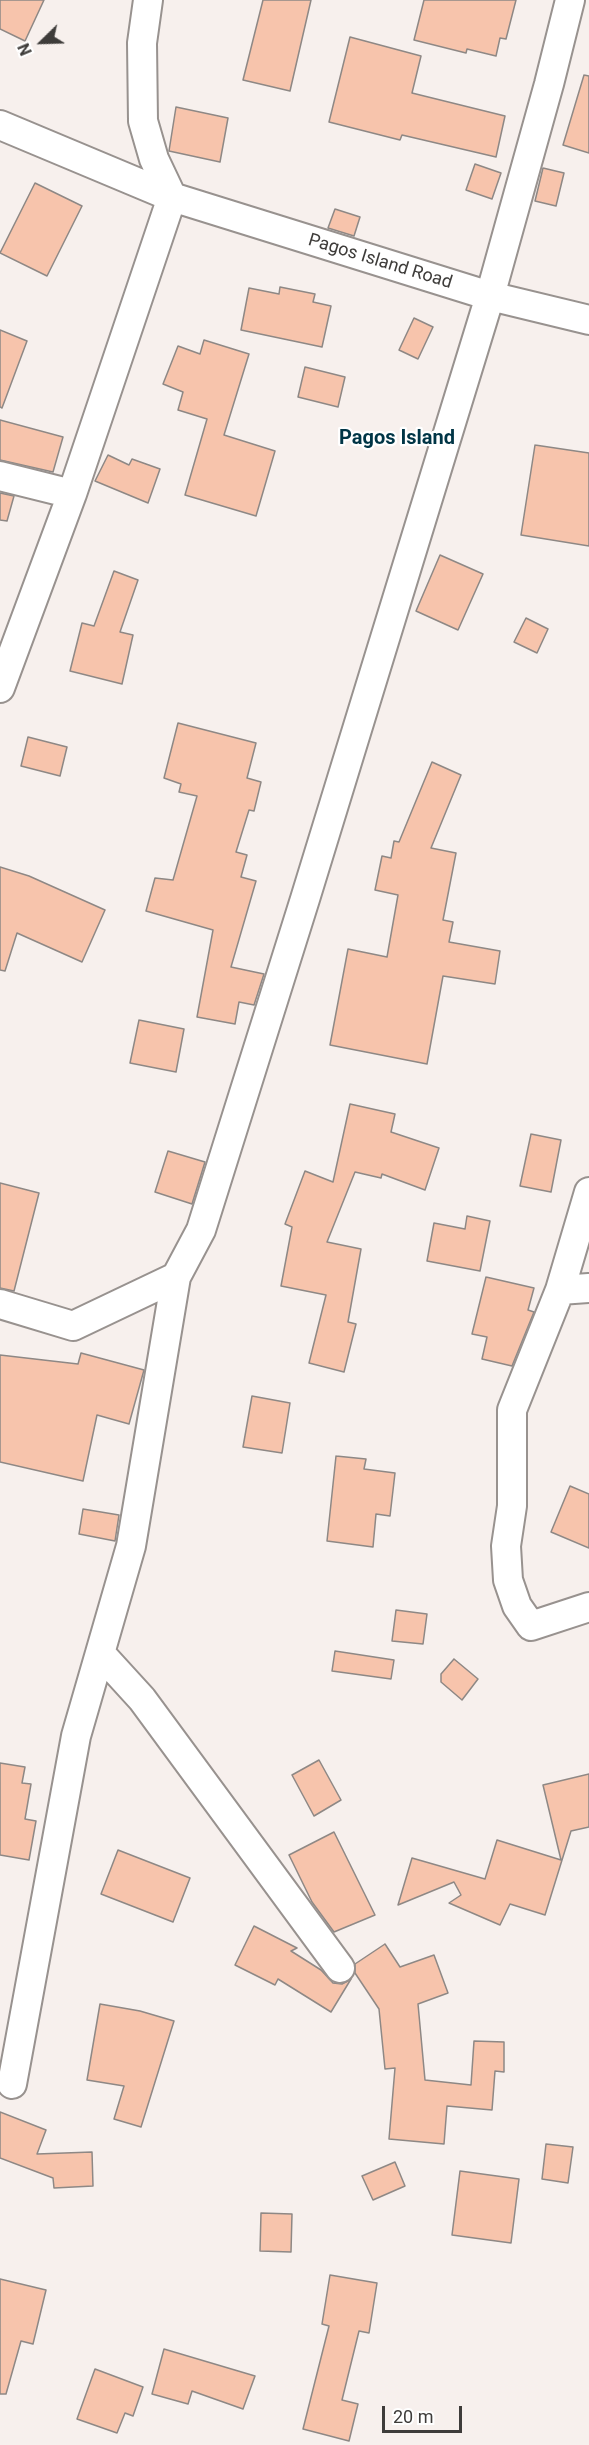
<!DOCTYPE html>
<html>
<head>
<meta charset="utf-8">
<style>
	body { margin:0 }
	#map { position:relative; width:589px; height:2445px; overflow:hidden; background:#f7f0ed; font-family:Roboto,sans-serif }
	canvas { display:block }
	.north { position:absolute; left:12px; top:12px; width:60px; height:60px; -webkit-text-stroke:4px #fff; paint-order:stroke; rotate:247deg; font-size:16px; font-weight:700; line-height:24px; text-align:center; color:#3e3c3a }
	.north::after { content:''; display:block; margin:auto; width:21px; height:27px; background:#3e3c3a; clip-path:polygon(50% 0,100% 100%,50% 72%,0 100%) }
	.scale { position:absolute; left:382px; top:2406px; width:80px; height:27px; box-sizing:border-box; border:3px solid #3e3c3a; border-top:0; padding-left:8px; font-size:18px; line-height:21px; white-space:nowrap; color:#3e3c3a; -webkit-text-stroke:4px #fff; paint-order:stroke }
</style>
</head>
<body>
<div id="map">
<canvas width="589" height="2445"></canvas>
<div class="north">N</div>
<div class="scale">20 m</div>
</div>
<script>
const ctx = document.querySelector('canvas').getContext('2d');
ctx.lineJoin = 'round';
function fill(path, color) {
  ctx.fillStyle = color;
  ctx.fill(path, 'evenodd');
}
function poly(rows) {
  const path = new Path2D();
  for (const r of rows) {
    path.moveTo(r[0], r[1]);
    for (let i = 2; i < r.length; i += 2) path.lineTo(r[i], r[i + 1]);
  }
  return path;
}
function trace(path, color, width, dash) {
  ctx.strokeStyle = color;
  ctx.lineWidth = width;
  ctx.lineCap = dash ? 'butt' : 'round';
  ctx.setLineDash(dash || []);
  ctx.stroke(path);
}
function write(font, color, halo, rows, align = 'center') {
  ctx.font = font + ' Roboto,sans-serif';
  ctx.lineWidth = 4.5;
  ctx.setLineDash([]);
  ctx.textBaseline = 'middle';
  ctx.strokeStyle = halo;
  ctx.fillStyle = color;
  for (const [text, x, y, turn = 0] of rows) {
    ctx.save();
    ctx.translate(x, y);
    ctx.rotate((+turn || 0) * Math.PI / 180);
    ctx.textAlign = isNaN(turn) ? turn : align;
    if (halo) ctx.strokeText(text, 0, 0);
    ctx.fillText(text, 0, 0);
    ctx.restore();
  }
}
const building = poly([
	[0,0,44,0,25,41,0,29,0,0],
	[263,0,311,0,290,91,243,80,263,0],
	[424,0,516,0,506,39,500,38,496,56,467,49,466,53,414,40,424,0],
	[350,37,421,56,412,93,505,116,496,157,402,135,400,140,329,122,350,37],
	[584,75,589,76,589,153,563,145,584,75],
	[176,107,228,118,220,162,169,151,176,107],
	[475,164,501,173,492,199,466,190,475,164],
	[543,168,564,173,556,206,535,201,543,168],
	[35,183,82,206,47,276,0,253,35,183],
	[335,209,360,217,354,236,328,228,335,209],
	[280,287,315,294,313,302,331,306,322,347,241,330,249,288,279,294,280,287],
	[414,318,433,327,418,359,399,350,414,318],
	[0,330,27,341,2,408,0,407,0,330],
	[204,340,249,354,224,435,275,451,256,516,185,495,207,419,178,410,183,392,163,384,178,346,200,354,204,340],
	[305,367,345,377,338,407,298,397,305,367],
	[0,420,63,437,53,472,0,460,0,420],
	[535,445,589,453,589,546,521,535,535,445],
	[108,455,129,465,132,459,160,469,148,503,95,481,108,455],
	[0,493,14,496,7,521,0,520,0,493],
	[440,555,483,574,458,630,416,611,440,555],
	[114,571,138,580,120,632,133,635,122,684,70,671,82,623,94,626,114,571],
	[526,618,548,629,537,653,514,642,526,618],
	[178,723,256,743,247,778,261,782,254,811,249,810,236,852,247,855,241,877,256,881,231,967,264,974,254,1005,239,1002,235,1024,197,1017,213,930,146,911,155,878,173,880,197,796,179,792,181,784,164,778,178,723],
	[28,737,67,747,60,776,21,766,28,737],
	[432,762,461,775,431,848,456,853,443,920,453,922,449,942,500,951,495,984,443,976,427,1064,330,1045,348,949,387,957,398,895,375,890,382,856,391,858,394,841,399,842,432,762],
	[0,867,29,876,105,910,82,962,17,933,5,971,0,970,0,867],
	[139,1020,184,1029,176,1072,130,1063,139,1020],
	[350,1104,395,1114,391,1132,439,1148,425,1190,382,1174,381,1178,355,1172,327,1242,361,1249,348,1322,356,1324,344,1372,309,1363,326,1295,281,1286,292,1227,285,1224,305,1171,333,1182,350,1104],
	[531,1134,561,1140,551,1192,520,1186,531,1134],
	[168,1151,205,1162,192,1204,155,1192,168,1151],
	[0,1183,39,1193,14,1291,0,1288,0,1183],
	[467,1216,490,1221,480,1271,427,1261,434,1223,465,1229,467,1216],
	[486,1277,534,1288,528,1310,534,1312,512,1366,482,1359,487,1337,472,1334,486,1277],
	[81,1353,144,1370,129,1424,97,1415,83,1481,0,1462,0,1355,78,1364,81,1353],
	[252,1396,290,1403,282,1453,243,1447,252,1396],
	[336,1456,366,1459,364,1469,395,1473,390,1516,376,1514,373,1547,327,1541,336,1456],
	[570,1486,589,1494,589,1548,551,1532,570,1486],
	[83,1509,119,1515,115,1541,79,1534,83,1509],
	[396,1610,427,1614,423,1644,392,1641,396,1610],
	[335,1651,394,1660,391,1679,332,1671,335,1651],
	[454,1659,478,1679,462,1700,441,1682,441,1674,454,1659],
	[319,1760,341,1800,314,1816,292,1775,319,1760],
	[0,1763,25,1767,22,1783,31,1784,25,1819,36,1821,29,1860,0,1855,0,1763],
	[589,1774,589,1827,571,1831,545,1915,510,1904,500,1925,449,1903,461,1895,454,1882,398,1905,412,1858,485,1879,497,1840,561,1860,543,1785,589,1774],
	[334,1832,375,1915,334,1932,312,1902,289,1855,334,1832],
	[118,1850,190,1878,173,1922,101,1894,118,1850],
	[254,1926,297,1948,291,1951,321,1970,333,1983,342,1984,351,1979,331,2012,278,1979,275,1985,235,1965,254,1926],
	[385,1944,400,1967,434,1955,448,1993,418,2004,425,2080,471,2085,474,2041,504,2042,504,2072,495,2071,492,2110,447,2106,444,2144,389,2139,395,2068,385,2069,379,2009,355,1973,355,1964,385,1944],
	[100,2004,140,2011,174,2021,141,2127,114,2119,124,2086,87,2080,100,2004],
	[0,2112,46,2130,37,2154,92,2152,93,2186,54,2188,53,2178,0,2158,0,2112],
	[546,2144,573,2147,568,2183,542,2179,546,2144],
	[395,2162,405,2186,373,2200,362,2176,395,2162],
	[460,2171,519,2179,511,2243,452,2235,460,2171],
	[261,2213,292,2214,291,2252,260,2251,261,2213],
	[330,2275,377,2283,369,2333,359,2331,342,2400,358,2404,349,2441,303,2429,329,2326,322,2324,330,2275],
	[0,2279,46,2290,33,2344,21,2341,6,2394,0,2394,0,2279],
	[164,2349,255,2376,243,2409,192,2391,188,2404,152,2394,164,2349],
	[95,2369,143,2387,133,2416,125,2413,117,2433,77,2419,95,2369]
]);
fill(building, '#f7c4ac');
trace(building, '#8e8885', 1.5);
const minor = poly([
	[0,125,172,197,490,296,589,320],
	[0,476,72,494,172,197,154,159,143,121,142,43,148,0],
	[0,688,72,494],
	[589,1192,560,1290,512,1410,512,1506,506,1546,508,1580,517,1606,531,1626,589,1607],
	[560,1290,589,1288],
	[0,1304,73,1326,176,1277,201,1230,305,899,490,296,549,84,570,0],
	[100,1653,142,1699,340,1968],
	[12,2084,76,1736,131,1546,176,1277]
]);
trace(minor, '#98928f', 32);
trace(minor, '#fff', 28);
write('18px', '#3e3c3a', '#fff', [
	["Pagos Island Road",380,262,17]
]);
write('bold 20px', '#003546', '#fff', [
	["Pagos Island",397,439]
]);
</script>
</body>
</html>
